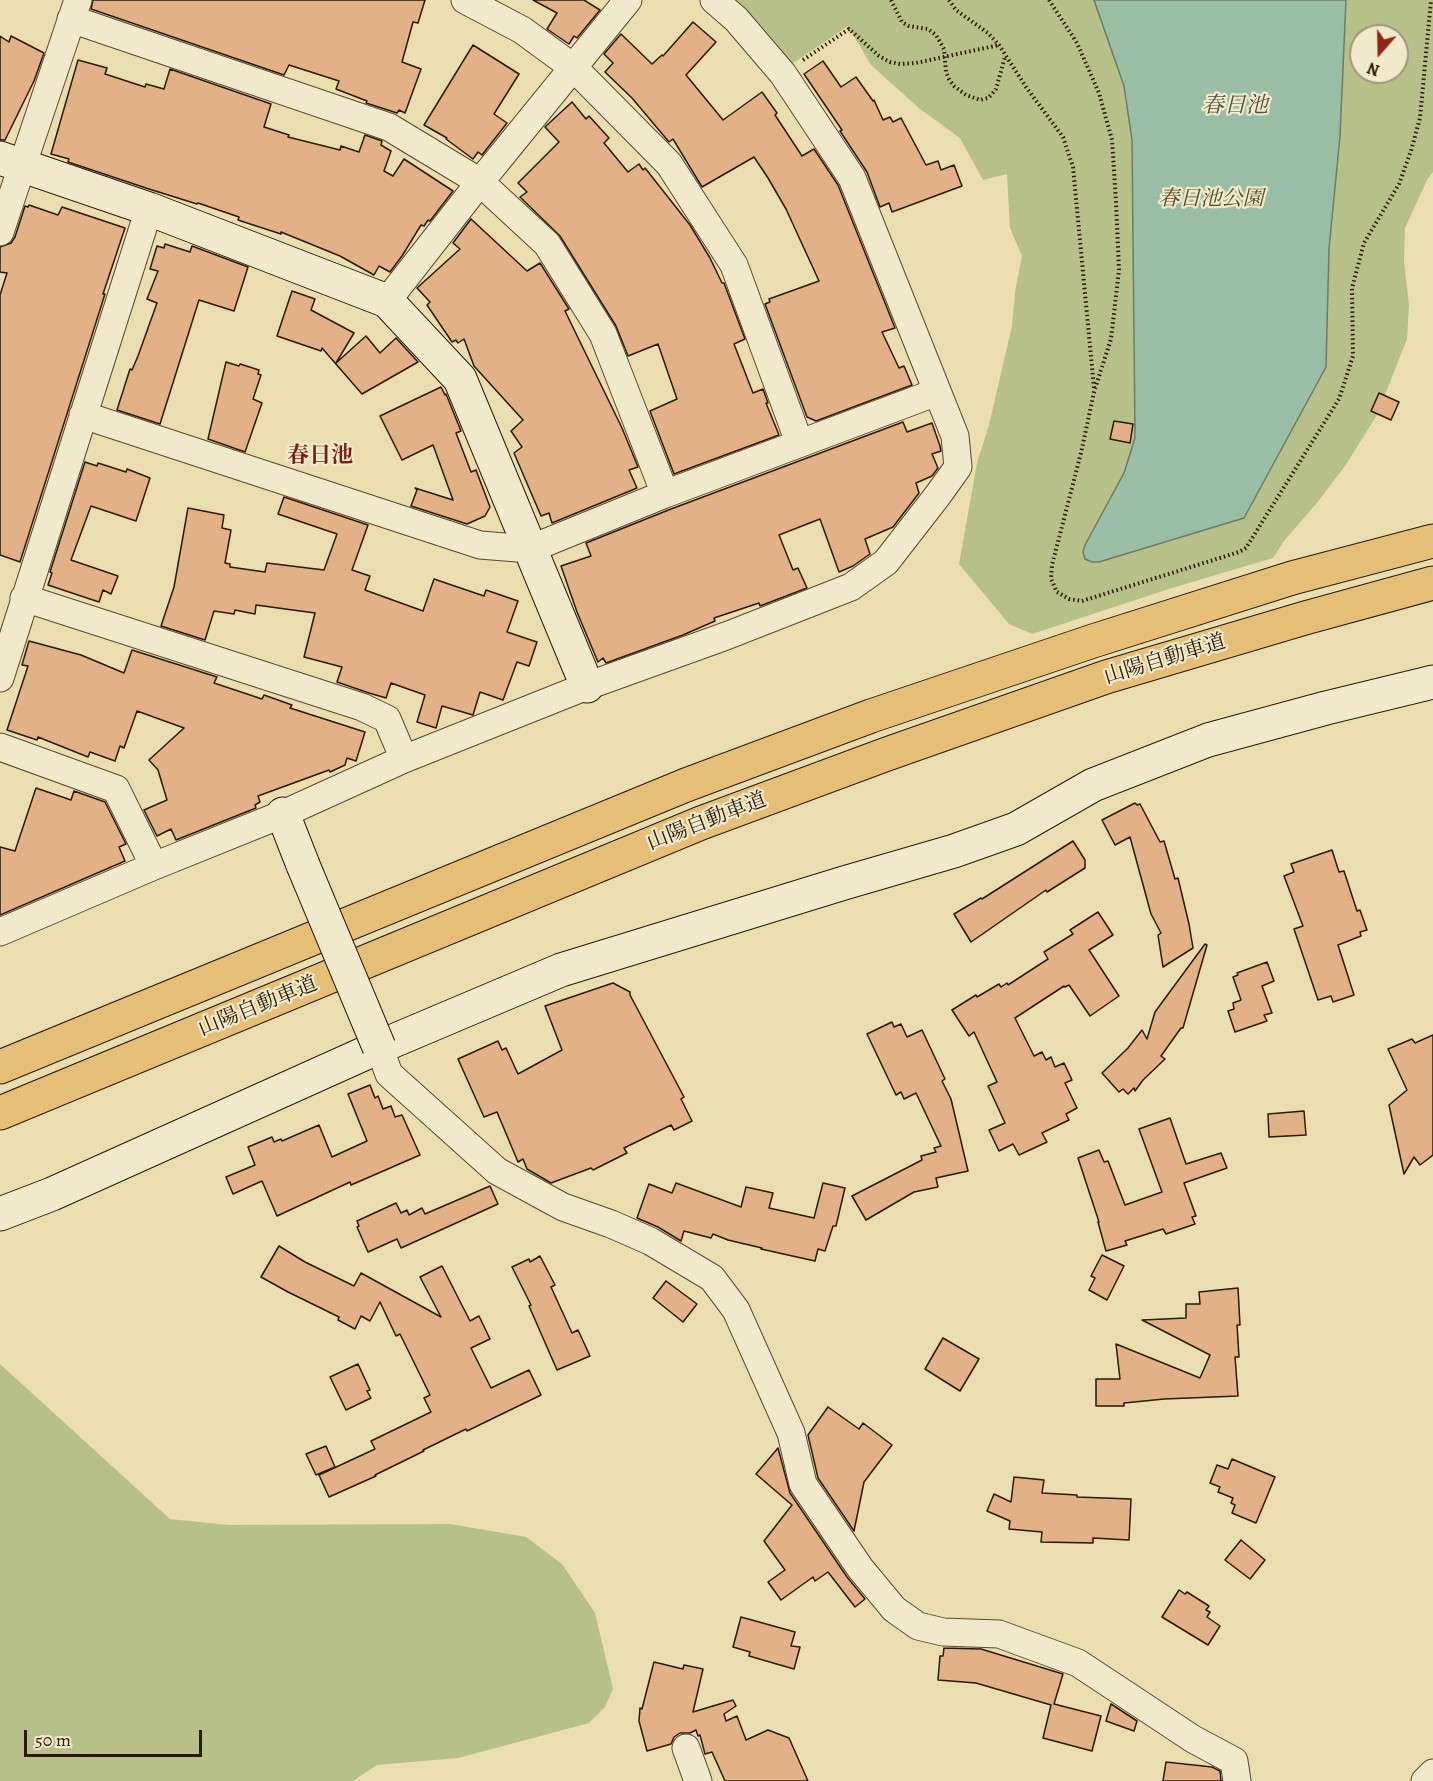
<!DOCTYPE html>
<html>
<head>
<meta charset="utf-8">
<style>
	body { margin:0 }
	#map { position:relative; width:1433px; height:1781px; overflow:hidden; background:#eaddaf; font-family:Alegreya,serif }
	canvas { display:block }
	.north { position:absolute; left:1349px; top:24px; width:60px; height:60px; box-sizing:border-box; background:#f1e9cb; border:2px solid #a1967a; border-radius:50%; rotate:200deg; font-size:16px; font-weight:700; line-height:24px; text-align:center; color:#2a1901 }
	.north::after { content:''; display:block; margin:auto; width:21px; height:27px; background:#8f2418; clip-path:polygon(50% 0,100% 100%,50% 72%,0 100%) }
	.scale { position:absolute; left:24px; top:1730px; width:178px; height:27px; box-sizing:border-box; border:3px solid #2a1901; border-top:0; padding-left:8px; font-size:18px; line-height:21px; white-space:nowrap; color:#2a1901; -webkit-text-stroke:4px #f1e9cb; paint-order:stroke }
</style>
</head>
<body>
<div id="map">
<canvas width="1433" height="1781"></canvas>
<div class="north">N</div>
<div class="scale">50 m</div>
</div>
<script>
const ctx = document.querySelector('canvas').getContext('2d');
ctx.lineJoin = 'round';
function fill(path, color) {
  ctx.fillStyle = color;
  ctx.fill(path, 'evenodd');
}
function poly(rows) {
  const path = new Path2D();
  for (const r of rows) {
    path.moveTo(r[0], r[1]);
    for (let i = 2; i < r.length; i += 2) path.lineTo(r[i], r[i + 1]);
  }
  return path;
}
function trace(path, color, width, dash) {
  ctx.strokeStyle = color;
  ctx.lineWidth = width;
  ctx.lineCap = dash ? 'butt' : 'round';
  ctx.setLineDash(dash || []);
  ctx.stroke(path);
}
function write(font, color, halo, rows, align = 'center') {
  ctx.font = font + ' Alegreya,"Noto Serif JP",serif';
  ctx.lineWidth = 4.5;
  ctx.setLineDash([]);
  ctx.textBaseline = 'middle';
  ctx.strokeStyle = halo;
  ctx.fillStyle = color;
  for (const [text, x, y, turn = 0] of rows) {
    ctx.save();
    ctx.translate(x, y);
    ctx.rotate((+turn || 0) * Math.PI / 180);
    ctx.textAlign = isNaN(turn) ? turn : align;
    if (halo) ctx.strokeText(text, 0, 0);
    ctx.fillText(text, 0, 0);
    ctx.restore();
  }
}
fill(poly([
	[721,0,1433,0,1433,172,1427,180,1405,228,1404,261,1409,305,1407,339,1377,415,1345,466,1316,504,1284,541,1273,558,1172,588,1032,634,1009,624,959,564,977,463,989,425,1012,326,1015,292,1022,256,1010,228,1007,174,983,180,960,138,920,109,871,65,848,26,783,70],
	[1361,36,1397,36,1397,72,1361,72],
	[0,1364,170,1519,228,1525,450,1524,526,1537,562,1564,595,1613,613,1689,605,1707,589,1723,458,1758,377,1765,353,1781,0,1781]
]), '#b8c08a');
const water = poly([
	[1094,0,1346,0,1340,136,1329,249,1326,367,1244,518,1099,562,1092,562,1085,559,1083,552,1085,545,1124,473,1135,438,1132,140,1124,86,1094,0]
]);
fill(water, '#99bda5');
trace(water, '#6d7b63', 1.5);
const building = poly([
	[93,0,425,0,418,23,413,22,402,62,421,69,405,113,399,110,397,113,366,103,367,101,336,89,339,81,289,65,284,75,91,9,93,0],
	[533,0,584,0,600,10,577,38,574,36,569,44,547,29,557,13,533,0],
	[693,22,716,42,686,75,723,120,762,92,777,113,775,115,802,156,814,149,838,185,895,328,882,332,899,368,904,366,912,385,816,421,807,417,765,304,770,302,769,299,819,281,786,209,768,178,754,157,702,187,673,139,669,142,632,98,605,72,613,63,604,54,621,34,652,64,662,55,663,56,693,22],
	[0,36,9,42,11,36,44,53,34,81,5,140,0,140,0,36],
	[473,45,519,74,494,114,507,123,482,155,478,152,473,159,446,139,447,138,424,125,473,45],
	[78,60,107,68,105,74,145,87,146,84,164,89,170,69,271,104,264,127,289,135,288,137,340,150,341,146,359,152,365,135,382,141,381,145,391,151,384,171,393,176,404,159,453,191,430,221,428,220,424,226,421,225,402,256,390,272,379,266,374,275,340,256,281,232,281,234,238,220,239,217,198,203,197,204,149,189,68,162,69,159,51,154,78,60],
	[823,61,841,87,856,77,873,101,874,100,883,120,890,117,893,122,901,118,926,165,938,161,941,170,954,165,962,186,892,212,889,203,880,207,867,172,840,131,842,130,804,74,823,61],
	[572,102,586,119,589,116,609,138,604,143,628,172,639,164,643,170,645,168,690,225,710,258,722,283,724,283,745,339,734,344,753,393,763,389,768,403,766,403,779,435,674,474,650,411,677,399,658,344,628,356,616,326,560,236,520,197,527,192,518,183,559,142,545,127,572,102],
	[29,205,58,215,62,207,125,228,103,294,105,294,20,562,0,555,0,295,7,273,0,272,0,247,11,243,15,237,25,206,28,207,29,205],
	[471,219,527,271,540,263,569,309,565,311,622,428,638,467,629,470,637,488,552,523,549,513,541,516,514,453,522,447,511,431,523,420,474,366,464,339,458,343,456,340,452,342,427,305,430,302,417,288,460,249,453,243,471,219],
	[165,244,190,252,192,246,248,267,234,311,199,300,160,424,117,410,130,369,132,370,138,356,157,303,147,299,158,271,150,269,157,246,164,248,165,244],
	[292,291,315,299,311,310,354,333,336,363,366,336,380,353,396,338,418,362,362,394,322,348,321,351,277,336,292,291],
	[226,362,239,366,240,364,259,370,258,374,261,375,253,399,262,403,245,452,208,439,226,362],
	[441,387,445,395,446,394,461,431,456,433,471,472,476,470,490,507,485,516,467,524,411,506,417,490,415,488,453,500,433,445,402,460,380,416,441,387],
	[1379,393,1399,402,1391,420,1371,411,1379,393],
	[1114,421,1133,424,1130,443,1110,439,1114,421],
	[903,422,907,432,932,423,940,446,941,451,932,454,938,468,932,476,916,483,919,493,893,527,865,539,870,554,853,566,839,572,820,519,779,535,793,570,798,568,807,588,760,606,759,603,714,618,715,621,683,635,606,663,603,658,598,662,577,612,561,566,591,556,586,543,671,509,903,422],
	[85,462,97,466,98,463,126,472,127,469,150,478,136,521,91,506,71,560,118,576,111,594,103,590,99,602,48,585,52,573,50,572,85,462],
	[284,497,368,525,352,570,370,576,365,590,423,611,434,579,484,596,486,590,518,601,507,632,537,642,529,666,517,662,503,700,480,692,473,715,442,706,436,728,417,722,425,695,391,683,386,698,369,693,337,682,342,667,304,657,315,613,256,605,255,614,235,610,234,614,214,611,205,640,161,626,174,587,188,508,224,515,222,528,231,530,225,563,230,564,230,567,265,572,267,563,324,570,337,534,278,514,284,497],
	[29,641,81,655,124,673,132,650,217,677,214,683,262,699,264,695,292,705,290,708,365,732,356,761,347,758,345,765,330,772,329,770,258,796,260,802,255,805,256,808,176,840,171,829,157,836,144,810,167,800,158,770,149,760,184,728,137,711,124,748,120,746,115,761,90,752,88,757,38,737,37,740,7,730,28,666,22,665,29,641],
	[36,788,71,800,74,791,105,802,126,844,119,847,125,861,0,915,0,847,15,851,36,788],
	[1135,803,1137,805,1140,804,1160,842,1164,841,1175,879,1178,878,1189,924,1193,948,1163,967,1158,935,1161,933,1151,914,1130,837,1115,845,1102,820,1135,803],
	[1073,841,1085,860,1085,868,1047,892,1046,890,971,942,954,914,981,898,982,899,1073,841],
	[1332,850,1339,872,1344,871,1357,911,1360,910,1367,930,1360,932,1361,936,1338,945,1354,995,1333,1002,1331,996,1318,1000,1294,929,1303,926,1284,876,1294,872,1291,864,1332,850],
	[1098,912,1113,935,1089,950,1119,996,1090,1016,1069,985,1065,987,1064,986,1015,1018,1034,1056,1042,1052,1046,1060,1051,1057,1055,1067,1064,1063,1072,1080,1065,1083,1077,1108,1066,1114,1069,1120,1042,1133,1047,1142,1019,1155,1013,1144,999,1151,989,1130,1005,1123,988,1086,997,1082,974,1032,969,1036,952,1010,976,995,977,997,999,984,1001,987,1007,983,1008,985,1048,959,1044,952,1073,934,1070,930,1098,912],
	[1205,944,1207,945,1183,1028,1181,1028,1161,1056,1165,1059,1143,1080,1135,1091,1134,1088,1128,1094,1123,1089,1119,1092,1102,1073,1128,1048,1142,1030,1147,1039,1155,1012,1205,944],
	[1267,962,1274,981,1262,986,1272,1013,1264,1015,1267,1021,1235,1032,1228,1011,1234,1009,1233,1003,1241,1000,1233,977,1238,975,1237,973,1267,962],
	[613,983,630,992,630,995,684,1097,681,1099,692,1121,674,1130,671,1125,624,1148,627,1153,593,1170,591,1168,551,1183,527,1169,523,1159,518,1162,497,1112,484,1117,458,1059,498,1041,502,1050,506,1048,518,1074,562,1050,545,1006,613,983],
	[892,1022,894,1027,901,1024,907,1037,922,1030,945,1079,942,1081,951,1099,968,1171,936,1178,938,1187,914,1192,866,1220,852,1196,922,1160,921,1156,936,1152,934,1148,941,1146,916,1093,904,1099,901,1092,896,1095,867,1034,892,1022],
	[1433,1035,1433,1155,1420,1165,1414,1157,1404,1174,1389,1105,1407,1090,1388,1049,1412,1039,1415,1043,1433,1035],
	[370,1085,375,1098,378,1096,383,1109,391,1106,395,1117,402,1115,420,1155,351,1185,350,1182,277,1216,262,1181,233,1194,226,1177,255,1165,248,1147,272,1137,274,1142,281,1139,282,1141,319,1125,332,1157,367,1141,348,1094,370,1085],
	[1304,1111,1306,1135,1269,1137,1268,1114,1304,1111],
	[1170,1118,1186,1164,1221,1153,1227,1168,1184,1183,1196,1216,1192,1217,1195,1224,1166,1234,1163,1229,1125,1241,1127,1245,1106,1251,1098,1222,1099,1222,1078,1158,1099,1150,1104,1162,1108,1161,1125,1205,1162,1192,1139,1129,1170,1118],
	[676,1183,741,1207,746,1187,773,1193,769,1208,814,1218,823,1183,845,1188,836,1226,833,1226,825,1251,818,1249,815,1261,761,1249,762,1248,728,1240,713,1234,711,1238,684,1231,681,1241,658,1227,637,1218,649,1184,672,1193,676,1183],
	[490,1186,498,1204,401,1248,397,1239,368,1252,357,1227,359,1226,357,1221,396,1203,401,1213,407,1210,409,1215,422,1208,425,1214,490,1186],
	[279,1246,305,1262,354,1286,361,1273,441,1317,420,1277,442,1266,470,1321,479,1316,490,1339,471,1348,491,1388,529,1370,541,1395,467,1431,466,1429,423,1450,424,1451,375,1475,376,1476,329,1497,319,1475,375,1449,371,1441,431,1412,424,1398,430,1395,400,1334,396,1336,380,1302,370,1321,361,1316,355,1329,338,1320,339,1317,288,1292,261,1277,279,1246],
	[1102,1255,1124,1266,1107,1300,1089,1290,1095,1278,1091,1276,1102,1255],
	[540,1256,555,1285,551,1287,572,1333,578,1330,590,1356,557,1370,529,1306,531,1305,512,1267,529,1259,530,1262,540,1256],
	[666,1281,697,1304,683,1322,653,1298,666,1281],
	[1238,1288,1240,1325,1237,1325,1239,1357,1235,1357,1238,1396,1164,1399,1124,1403,1124,1406,1096,1406,1096,1379,1120,1379,1116,1344,1200,1378,1210,1355,1142,1320,1186,1318,1186,1304,1200,1304,1199,1292,1238,1288],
	[943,1338,979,1359,960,1391,925,1369,943,1338],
	[358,1364,370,1390,367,1391,371,1398,346,1410,330,1377,358,1364],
	[828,1407,859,1429,863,1423,892,1445,864,1482,854,1531,818,1478,808,1435,828,1407],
	[326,1446,335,1467,316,1475,306,1454,326,1446],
	[778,1448,790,1493,847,1577,865,1599,855,1607,828,1572,815,1581,813,1577,781,1600,768,1582,785,1570,764,1541,792,1505,756,1474,778,1448],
	[1232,1459,1275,1477,1256,1523,1232,1513,1235,1505,1231,1503,1233,1498,1218,1492,1220,1487,1210,1483,1217,1465,1228,1469,1232,1459],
	[1014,1477,1044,1480,1042,1493,1077,1495,1077,1497,1131,1499,1129,1540,1093,1538,1093,1543,1041,1542,1042,1532,1009,1529,1010,1521,987,1511,994,1494,1011,1502,1014,1477],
	[1241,1540,1265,1560,1250,1579,1225,1560,1241,1540],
	[1179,1590,1185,1594,1187,1592,1209,1606,1206,1610,1210,1612,1207,1617,1220,1626,1208,1645,1162,1617,1179,1590],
	[741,1617,795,1632,791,1646,800,1647,794,1669,749,1656,750,1652,733,1647,741,1617],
	[944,1648,981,1649,1063,1674,1054,1704,1101,1716,1092,1751,1043,1738,1051,1705,976,1683,938,1680,940,1656,943,1656,944,1648],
	[654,1662,683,1669,684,1665,703,1669,693,1712,733,1700,736,1706,724,1714,726,1721,737,1716,746,1740,768,1730,789,1738,808,1781,725,1781,712,1752,705,1754,700,1735,698,1736,696,1730,690,1733,680,1733,674,1737,671,1744,647,1751,639,1721,640,1708,642,1709,654,1662],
	[1111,1704,1137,1721,1134,1731,1106,1721,1111,1704],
	[1166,1762,1212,1767,1220,1771,1221,1781,1163,1781,1166,1762]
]);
fill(building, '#e3b188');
trace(building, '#2a1901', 1.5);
const street = poly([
	[465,0,522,30,574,68,669,164,734,265,799,442],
	[71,19,389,127,480,182,547,244,603,334,665,494],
	[0,232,78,0],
	[387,301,480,182,628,0],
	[83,415,480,545,530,549,665,494,937,392],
	[24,598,362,707,387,719,404,759],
	[0,678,149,209],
	[0,747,116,789,154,866],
	[0,932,154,866,283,814,404,759,587,686,726,636,851,587,886,562,938,495,958,467,955,436,852,178,783,74,736,19,714,0],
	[379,1047,389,1074,497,1171,563,1207,611,1224,650,1241,712,1278,736,1310,791,1433,803,1484,860,1568,894,1609,918,1626,943,1632,999,1634,1078,1663,1193,1739,1234,1761,1237,1781],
	[686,1748,698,1781],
	[1425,1781,1433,1773]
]);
const secondary = poly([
	[0,158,149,209,387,301,460,379,587,686],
	[283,814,303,865],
	[0,1214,52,1194,379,1047,561,970,844,883,954,851,1016,829,1093,785,1208,740,1326,708,1433,682]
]);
const highway = poly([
	[0,1067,686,785,871,716,1093,641,1292,578,1433,541],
	[0,1113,701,823,887,754,1106,677,1305,618,1433,583]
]);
trace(street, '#5a4a2c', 29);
trace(secondary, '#2a1901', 35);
trace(highway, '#2a1901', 35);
trace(poly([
	[891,0,902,22,909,26,928,29,936,35,944,49,946,72,949,79,954,86,966,95,980,100,988,98,992,94,996,89,1005,57],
	[949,0,956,10,988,33,999,45,1026,87,1063,137,1073,167,1094,388],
	[1049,0,1077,43,1099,93,1112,140,1116,202,1119,270,1111,339,1094,392,1081,453,1052,565,1051,579,1057,592,1069,599,1082,601,1239,552,1246,548,1339,399,1353,356,1352,288,1364,243,1399,184,1411,151,1420,118,1431,0],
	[803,60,849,29,879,56,890,62,900,64,916,63,999,45]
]), '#2a1901', 4, [1.5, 3]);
trace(street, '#f1e9cb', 27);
trace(secondary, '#f1e9cb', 33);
trace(highway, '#e5be78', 33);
const secondaryBridge = poly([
	[303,865,379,1047]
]);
trace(secondaryBridge, '#2a1901', 35, []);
trace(secondaryBridge, '#f1e9cb', 33);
write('italic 21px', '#554b2a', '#f1e9cb', [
	["春日池公園",1211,200]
]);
write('21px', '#2a1901', '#f1e9cb', [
	["山陽自動車道",1165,660,-17],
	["山陽自動車道",707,822,-21],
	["山陽自動車道",258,1007,-22]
]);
write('italic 22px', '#51523a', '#f1e9cb', [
	["春日池",1235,107]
]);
write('bold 22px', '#7a1f14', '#f1e9cb', [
	["春日池",320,457]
]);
</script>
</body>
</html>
